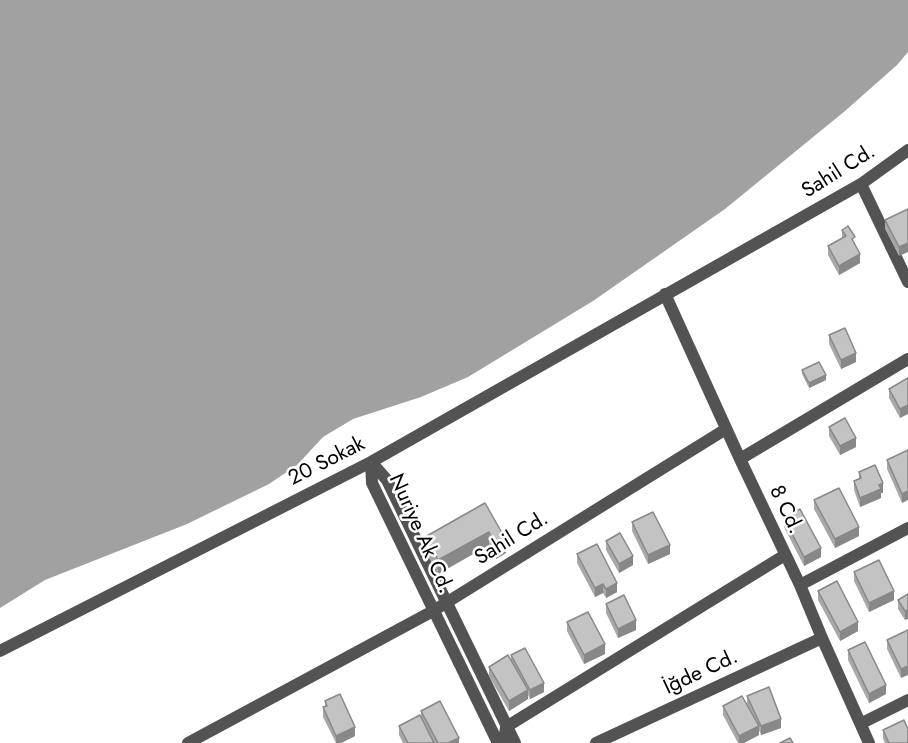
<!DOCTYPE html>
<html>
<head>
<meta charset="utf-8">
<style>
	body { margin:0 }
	canvas { display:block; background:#fff }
</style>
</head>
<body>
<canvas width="908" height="743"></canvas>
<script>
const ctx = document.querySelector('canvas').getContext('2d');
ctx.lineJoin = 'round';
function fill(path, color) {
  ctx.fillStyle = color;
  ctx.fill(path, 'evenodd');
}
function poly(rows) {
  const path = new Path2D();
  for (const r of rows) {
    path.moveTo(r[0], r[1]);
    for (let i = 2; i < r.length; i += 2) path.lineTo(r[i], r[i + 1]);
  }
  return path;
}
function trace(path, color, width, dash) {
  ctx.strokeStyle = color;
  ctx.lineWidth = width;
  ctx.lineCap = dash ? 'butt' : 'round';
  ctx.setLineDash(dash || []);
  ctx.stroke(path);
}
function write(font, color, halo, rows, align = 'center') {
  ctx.font = font + ' Jost,sans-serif';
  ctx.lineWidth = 5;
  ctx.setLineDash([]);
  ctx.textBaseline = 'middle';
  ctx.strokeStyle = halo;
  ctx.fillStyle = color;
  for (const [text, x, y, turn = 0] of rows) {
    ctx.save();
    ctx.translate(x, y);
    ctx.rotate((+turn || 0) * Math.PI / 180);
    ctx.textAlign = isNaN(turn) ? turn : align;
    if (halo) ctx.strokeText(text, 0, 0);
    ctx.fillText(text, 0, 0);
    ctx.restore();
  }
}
fill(poly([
	[0,0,908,0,908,52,897,65,845,111,725,209,593,301,468,377,421,397,353,419,323,437,297,465,269,484,187,524,45,580,0,608]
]), '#a1a1a1');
trace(poly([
	[861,184,908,282],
	[665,294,740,459,800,585,822,638,869,743],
	[740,459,908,359],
	[371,462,387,480,515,743],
	[371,462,372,483,498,743],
	[800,585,908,528],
	[0,651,371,462,861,184,908,150],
	[862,723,908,700],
	[188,743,433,611,726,429],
	[504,743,506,727,785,555],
	[596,743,822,638]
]), '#535353', 12);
fill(poly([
	[908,209,899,256,885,229,885,220],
	[842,230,860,263,839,275,828,255,828,246,842,238],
	[829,335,856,362,841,369,829,344],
	[802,370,826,380,809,388,802,374],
	[908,378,900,418,889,398,889,389],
	[829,427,856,447,840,455,829,436],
	[908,450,902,503,887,469,887,460],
	[859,472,883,493,881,493,881,498,860,507,854,490,854,481,859,479],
	[814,500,859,536,835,548,814,509],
	[485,503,506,553,496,559,489,545,438,574,425,551,425,537],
	[784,518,821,557,804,566,784,527],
	[632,522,670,554,648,564,632,531],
	[606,541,633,565,619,573,606,550],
	[577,554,617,592,606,598,603,593,595,597,577,563],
	[854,572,894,600,869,612,854,581],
	[818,591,858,631,840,641,818,600],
	[908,594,905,620,898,609,898,600],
	[606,604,636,630,618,638,606,613],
	[567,622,605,654,584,664,567,631],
	[908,630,901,678,887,649,887,640],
	[848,650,886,694,869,703,848,660],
	[511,655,544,692,530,699,528,695,528,699,509,711,489,676,489,667,511,661],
	[747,696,781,728,761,735,759,730,759,735,744,743,738,743,723,715,723,706,747,705],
	[325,701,355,736,341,743,336,743,323,717,323,707,325,707],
	[421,711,459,743,403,743,399,735,399,726,421,717],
	[883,730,908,743,885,743,883,739]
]), '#a8a8a8');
fill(poly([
	[908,243,908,252,899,256,899,247],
	[860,254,860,263,839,275,839,266],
	[856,353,856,362,841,369,841,360],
	[826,375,826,380,809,388,809,383],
	[908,405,908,414,900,418,900,409],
	[856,438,856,447,840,455,840,446],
	[883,483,883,493,881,493,881,498,860,507,860,498],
	[908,491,908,500,902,503,902,494],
	[859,527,859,536,835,548,835,539],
	[489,532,489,545,438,574,438,560],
	[506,540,506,553,496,559,496,546],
	[670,545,670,554,648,564,648,555],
	[821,548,821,557,804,566,804,557],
	[633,556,633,565,619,573,619,564],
	[617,583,617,592,606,598,606,589],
	[603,584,603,593,595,597,595,588],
	[894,591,894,600,869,612,869,603],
	[908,610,908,619,905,620,905,611],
	[636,620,636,630,618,638,618,629],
	[858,622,858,631,840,641,840,632],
	[605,644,605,654,584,664,584,655],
	[908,666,908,675,901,678,901,669],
	[544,683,544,692,530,699,530,690],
	[886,685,886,694,869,703,869,694],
	[528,690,528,699,509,711,509,701],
	[781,719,781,728,761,735,761,726],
	[759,726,759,735,744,743,739,743,739,736],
	[355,727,355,736,341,743,336,743,336,736],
	[459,738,459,743,448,743]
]), '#888');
const building = poly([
	[908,209,908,243,899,247,885,220,908,209],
	[848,226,855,237,852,239,860,254,839,266,828,246,846,236,842,230,848,226],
	[845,328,856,353,841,360,829,335,845,328],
	[819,362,826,375,809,383,802,370,819,362],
	[908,378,908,405,900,409,889,389,908,378],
	[845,418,856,438,840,446,829,427,845,418],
	[908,450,908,491,902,494,887,460,908,450],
	[875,465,883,483,879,485,881,489,860,498,854,481,861,478,859,472,875,465],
	[839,488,859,527,835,539,814,500,839,488],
	[485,503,506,540,496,546,489,532,438,560,425,537,485,503],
	[800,509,821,548,804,557,784,518,800,509],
	[653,512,670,545,648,555,632,522,653,512],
	[620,533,633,556,619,564,606,541,620,533],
	[597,544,617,583,606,589,603,584,595,588,577,554,597,544],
	[879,560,894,591,869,603,854,572,879,560],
	[837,581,858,622,840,632,818,591,837,581],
	[908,594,908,610,905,611,898,600,908,594],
	[624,595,636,620,618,629,606,604,624,595],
	[588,612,605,644,584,655,567,622,588,612],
	[908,630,908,666,901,669,887,640,908,630],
	[865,642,886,685,869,694,848,650,865,642],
	[525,648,544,683,530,690,511,655,525,648],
	[508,655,528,690,509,701,489,667,508,655],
	[769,687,781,719,761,726,747,696,769,687],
	[340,694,355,727,336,736,323,707,327,706,325,701,340,694],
	[742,696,759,726,739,736,723,706,742,696],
	[440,701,459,738,448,743,438,743,421,711,440,701],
	[420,715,434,743,408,743,399,726,420,715],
	[904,720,908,729,908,743,889,743,883,730,904,720],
	[790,738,793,743,780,743,790,738]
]);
fill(building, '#c3c3c3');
trace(building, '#888', 1.5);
write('21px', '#000', '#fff', [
	["Sahil Cd.",839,172,-32],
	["20 Sokak",327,462,-27],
	["8 Cd.",785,510,64],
	["Nuriye Ak Cd.",420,534,66],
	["Sahil Cd.",512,539,-32],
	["İğde Cd.",701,673,-25]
]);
</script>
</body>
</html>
